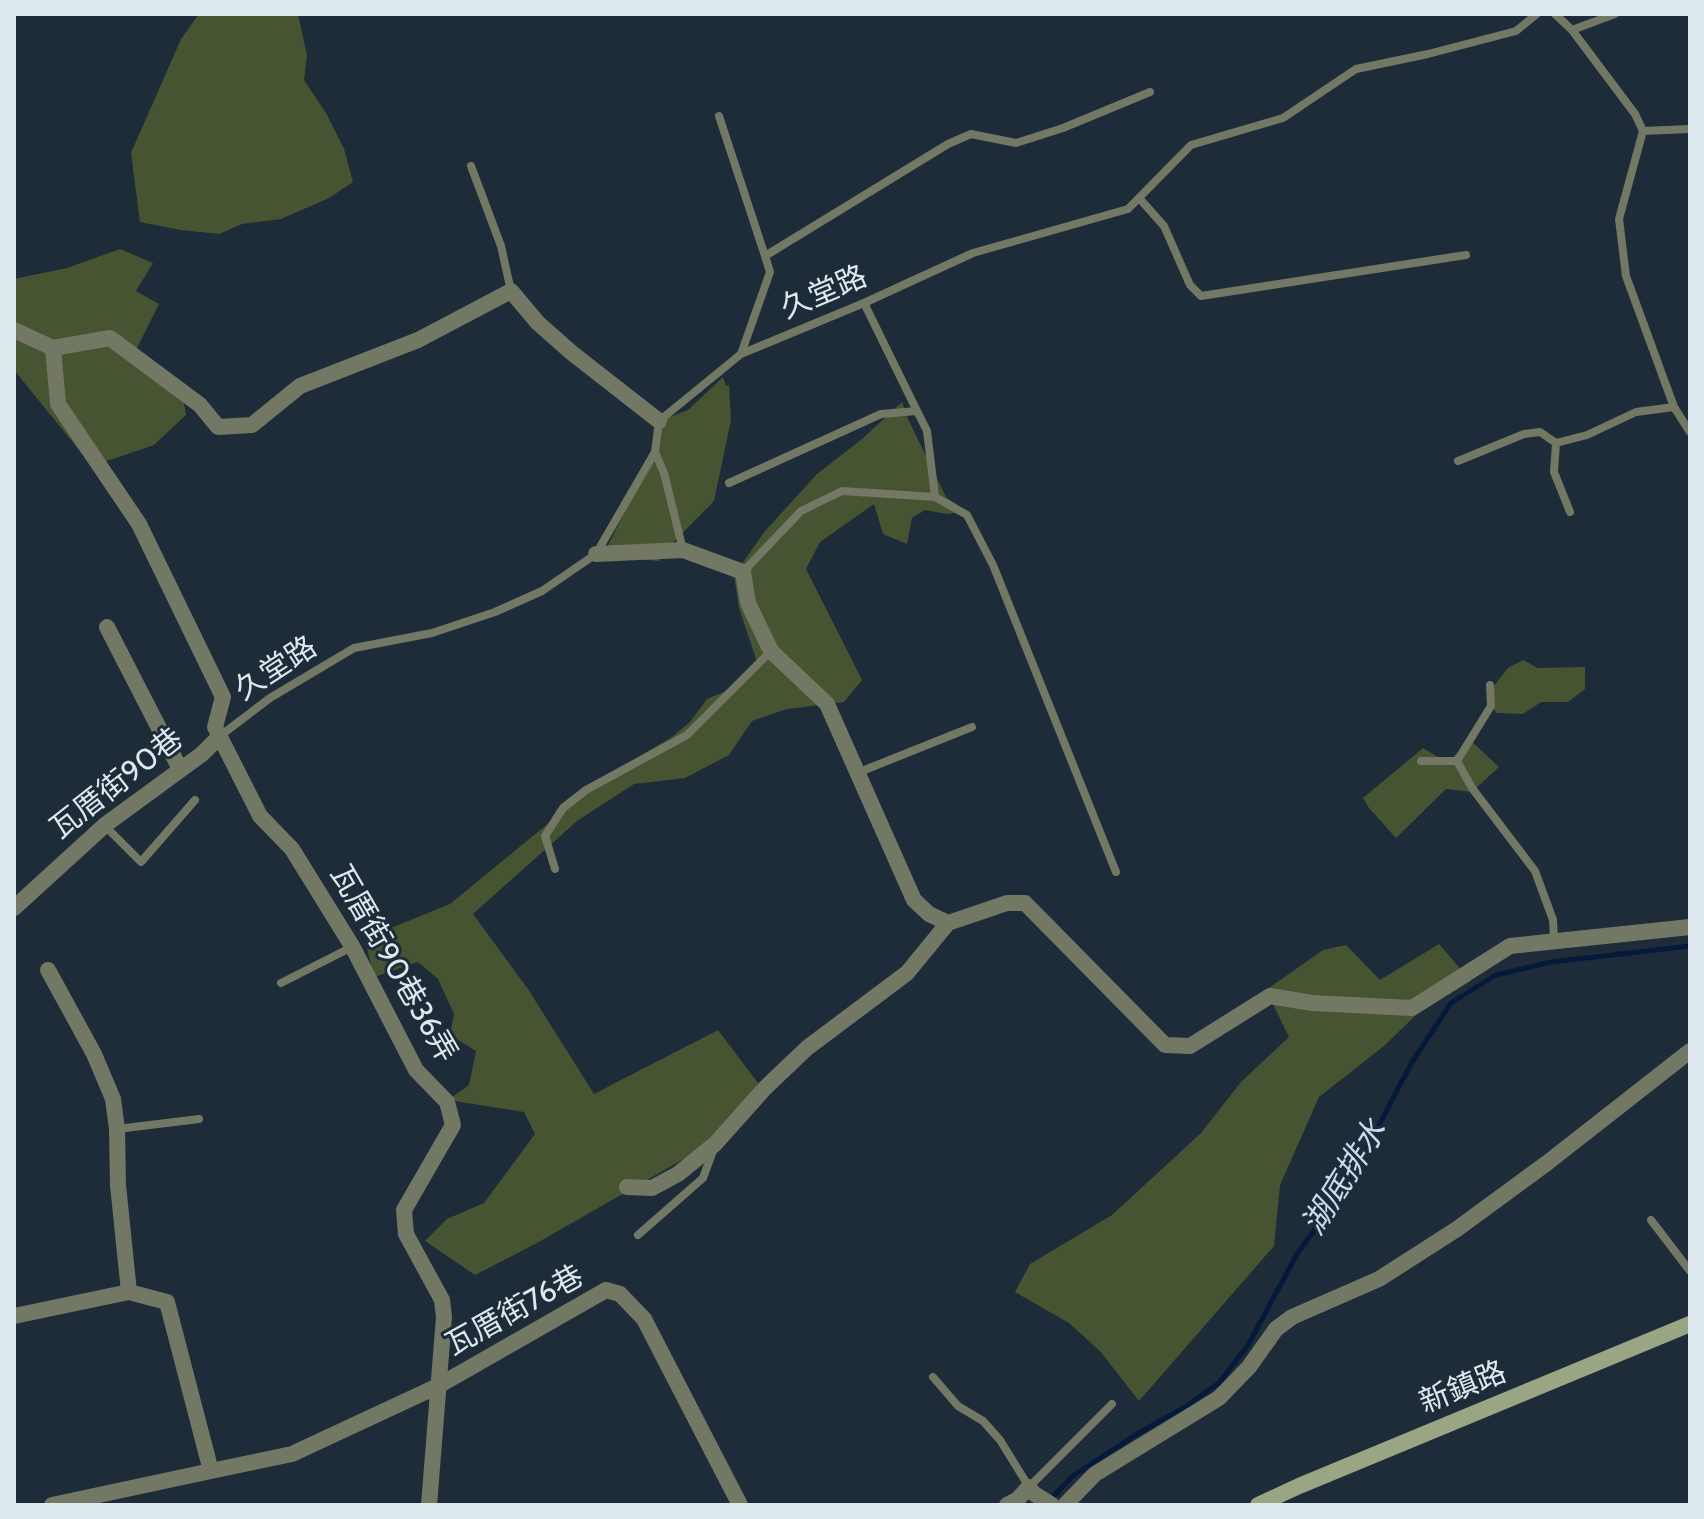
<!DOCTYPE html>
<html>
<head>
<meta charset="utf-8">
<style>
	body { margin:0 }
	#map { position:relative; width:1704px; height:1519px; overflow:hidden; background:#1d2c38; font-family:Cabin,sans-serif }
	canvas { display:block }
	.frame { position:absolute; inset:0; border:16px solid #dee8ef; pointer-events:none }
</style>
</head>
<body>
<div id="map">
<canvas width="1704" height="1519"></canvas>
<div class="frame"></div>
</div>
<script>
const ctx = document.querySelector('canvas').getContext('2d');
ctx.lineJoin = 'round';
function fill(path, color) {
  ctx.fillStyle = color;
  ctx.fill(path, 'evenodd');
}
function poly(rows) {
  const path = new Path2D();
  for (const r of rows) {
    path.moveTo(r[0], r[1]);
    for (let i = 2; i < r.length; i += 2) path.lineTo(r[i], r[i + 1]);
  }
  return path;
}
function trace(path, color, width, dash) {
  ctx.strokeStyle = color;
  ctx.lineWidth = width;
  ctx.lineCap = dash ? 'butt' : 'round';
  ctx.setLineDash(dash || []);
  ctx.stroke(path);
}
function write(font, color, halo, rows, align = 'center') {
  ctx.font = font + ' Cabin,"Noto Sans TC",sans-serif';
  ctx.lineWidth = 6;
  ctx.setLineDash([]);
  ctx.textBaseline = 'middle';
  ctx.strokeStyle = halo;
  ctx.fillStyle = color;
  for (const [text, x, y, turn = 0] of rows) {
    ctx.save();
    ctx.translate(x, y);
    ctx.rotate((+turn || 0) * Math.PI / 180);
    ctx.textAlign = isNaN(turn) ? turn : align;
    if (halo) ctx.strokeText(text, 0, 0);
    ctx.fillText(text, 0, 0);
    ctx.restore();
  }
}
fill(poly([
	[199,14,298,14,307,55,304,80,326,113,344,149,353,182,329,198,281,219,242,224,219,234,181,230,140,222,131,153,181,39],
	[120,249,153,263,136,291,159,304,136,350,181,384,186,415,154,445,92,466,14,370,14,279,67,268],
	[723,377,726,386,729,385,731,420,714,501,660,556,660,561,622,558,604,553,655,452,659,421,688,410],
	[902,402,908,419,946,497,966,511,947,514,925,510,912,518,907,544,883,534,874,504,820,542,806,569,862,680,844,702,787,709,752,721,729,755,685,778,634,784,577,821,473,914,528,989,594,1094,718,1030,761,1087,722,1137,537,1243,475,1275,425,1241,447,1219,484,1203,535,1134,524,1112,448,1100,469,1085,476,1051,450,1035,454,1014,438,979,418,962,374,977,367,948,391,928,450,904,550,822,592,784,672,737,690,722,707,699,731,689,757,662,739,608,734,575,765,531,817,474,862,439],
	[1523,660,1538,668,1585,667,1585,689,1568,702,1541,702,1523,714,1496,713,1489,700,1493,687,1508,668],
	[1469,739,1499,767,1472,792,1446,789,1396,838,1369,808,1363,798,1423,748,1448,763],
	[1439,944,1471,981,1418,1013,1384,1046,1319,1097,1280,1185,1274,1246,1139,1401,1100,1351,1069,1323,1015,1292,1030,1264,1112,1215,1201,1133,1241,1082,1289,1037,1266,990,1323,950,1346,945,1380,980]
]), '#465432');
trace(poly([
	[1049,1501,1073,1476,1137,1434,1185,1407,1219,1383,1248,1345,1297,1254,1348,1184,1412,1062,1451,1003,1496,975,1551,962,1690,946]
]), '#051a3b', 5);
trace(poly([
	[1555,14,1572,30,1635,114,1643,131,1690,129],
	[1572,30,1615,14],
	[719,116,765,256,948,144,971,134,1016,143,1063,128,1150,92],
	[1643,131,1619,219,1626,276,1674,407,1690,432],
	[471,166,501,246,511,291],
	[1139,198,1164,226,1190,285,1201,296,1466,255],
	[864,303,917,411],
	[741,354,770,272,765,256],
	[1556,443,1554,472,1570,512],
	[655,452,664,473,683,550],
	[1458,461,1524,434,1540,432,1556,443,1587,435,1636,412,1674,407],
	[729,483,881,414,917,411,927,431,935,497,967,515,993,565,1116,872],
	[743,572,801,511,842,491,935,497],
	[1490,685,1491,706,1457,761,1472,788,1535,871,1553,920,1554,940],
	[220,736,270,698,354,648,432,633,495,612,542,591,596,554,655,452,659,421,741,354,864,303,973,253,1128,209,1191,145,1283,118,1356,69,1428,54,1516,31,1537,14],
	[1421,761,1457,761],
	[857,773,972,727],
	[105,826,141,862,195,800],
	[555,869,545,836,563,808,586,790,687,735,771,651],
	[281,983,352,947],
	[117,1129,199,1119],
	[1651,1220,1690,1271],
	[638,1235,703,1178,714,1148],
	[933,1377,958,1406,983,1421,1000,1440,1029,1487,1112,1404]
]), '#727864', 8);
trace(poly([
	[14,330,53,348,110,338,200,405,218,427,252,425,300,386,418,340,511,291,538,323,572,353,659,421],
	[53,348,58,404,139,524,223,697,215,727,260,816,292,849,352,946,416,1070,447,1102,453,1125,404,1210,406,1234,442,1300,444,1317,429,1505],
	[596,554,683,550,743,572,748,603,771,651,827,704,914,900,929,914,948,923,1007,903,1025,903,1165,1045,1190,1046,1270,996,1312,1003,1412,1008,1510,946,1690,927],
	[107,627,180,769],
	[14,908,105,825,202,754,220,736],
	[48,970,94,1054,113,1099,117,1129,118,1185,129,1292],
	[627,1187,652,1188,678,1174,715,1144,765,1088,807,1048,907,973,948,923],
	[14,1316,129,1292,167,1302,211,1471,52,1505],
	[211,1471,292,1454,438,1386,606,1290,620,1294,644,1319,740,1505],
	[1007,1505,1017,1500,1029,1487,1033,1493,1052,1505],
	[1065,1505,1095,1474,1219,1398,1249,1367,1276,1329,1292,1317,1379,1279,1457,1229,1547,1163,1690,1051]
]), '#727864', 16);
trace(poly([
	[1258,1505,1299,1486,1690,1324]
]), '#9aa584', 16);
write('30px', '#dee8ef', '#1d2c38', [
	["久堂路",824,293,-23],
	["久堂路",276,669,-33],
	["瓦厝街90巷",117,784,-38],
	["瓦厝街90巷36弄",393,964,60],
	["瓦厝街76巷",515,1311,-29],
	["新鎮路",1463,1388,-22]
]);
write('italic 32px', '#c9daf3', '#1d2c38', [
	["湖底排水",1345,1178,-58]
]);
</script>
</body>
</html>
